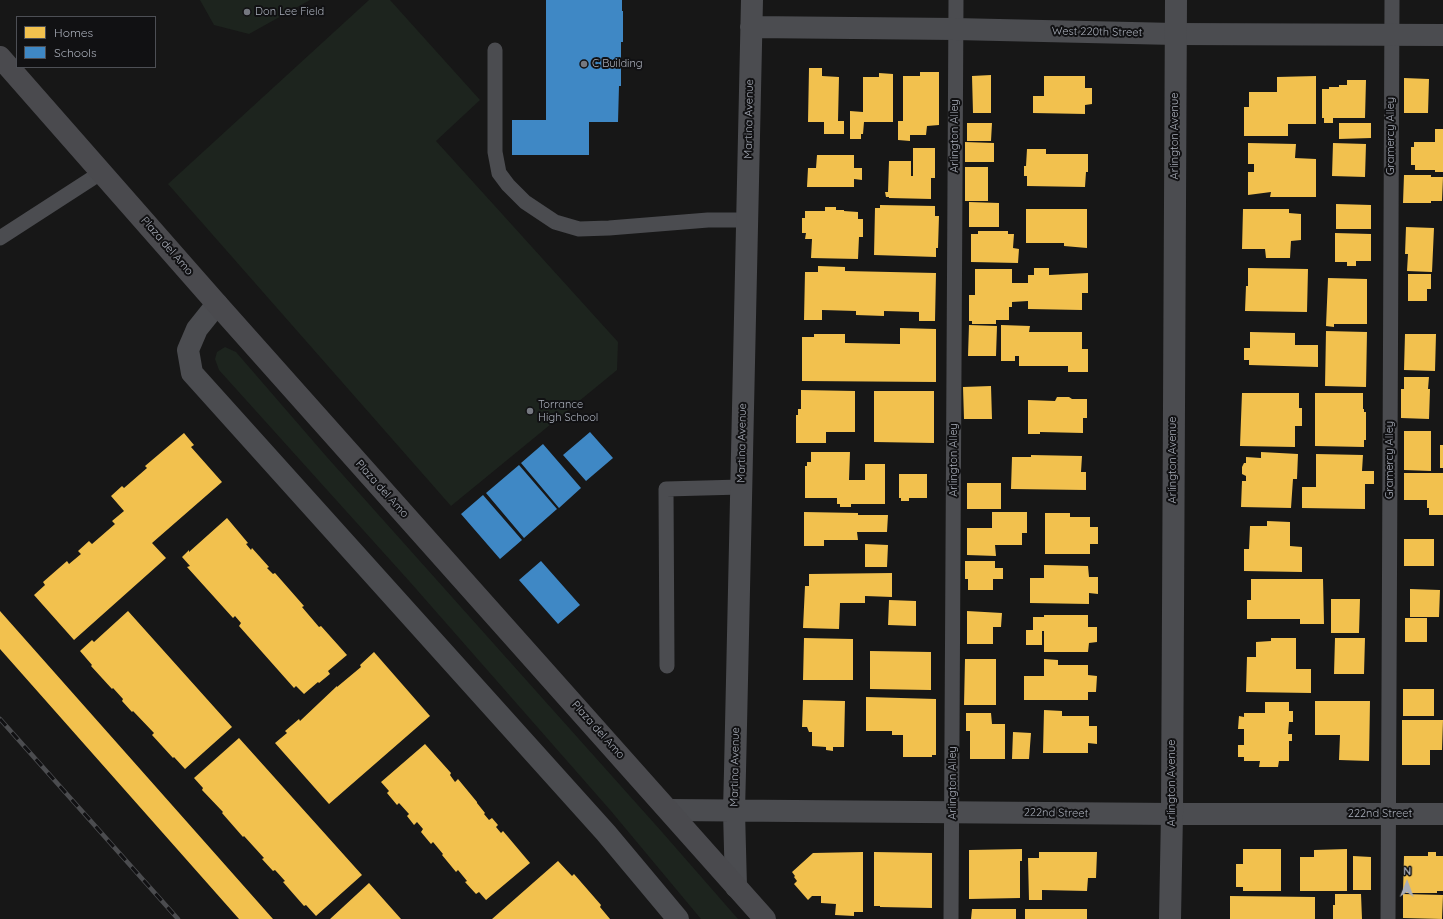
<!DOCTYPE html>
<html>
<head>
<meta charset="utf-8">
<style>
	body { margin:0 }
	#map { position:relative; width:1443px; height:919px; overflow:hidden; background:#171717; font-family:Quicksand,sans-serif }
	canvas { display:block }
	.legend { position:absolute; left:16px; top:16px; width:140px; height:52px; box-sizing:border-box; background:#111113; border:1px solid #4d4f55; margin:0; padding:5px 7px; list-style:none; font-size:12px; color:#a8adb8 }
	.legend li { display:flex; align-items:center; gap:8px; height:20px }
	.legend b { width:20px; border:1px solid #4d4f55 }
	.north { position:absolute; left:1387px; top:863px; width:40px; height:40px; -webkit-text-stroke:3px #111113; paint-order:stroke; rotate:1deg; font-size:11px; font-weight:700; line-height:16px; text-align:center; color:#a8adb8 }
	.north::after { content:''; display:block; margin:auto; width:14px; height:18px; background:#a8adb8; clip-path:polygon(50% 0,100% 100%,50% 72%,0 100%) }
</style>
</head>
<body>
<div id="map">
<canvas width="1443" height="919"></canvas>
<ul class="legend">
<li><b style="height:11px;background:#f2c14e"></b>Homes</li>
<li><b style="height:11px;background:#3f88c5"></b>Schools</li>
</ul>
<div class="north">N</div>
</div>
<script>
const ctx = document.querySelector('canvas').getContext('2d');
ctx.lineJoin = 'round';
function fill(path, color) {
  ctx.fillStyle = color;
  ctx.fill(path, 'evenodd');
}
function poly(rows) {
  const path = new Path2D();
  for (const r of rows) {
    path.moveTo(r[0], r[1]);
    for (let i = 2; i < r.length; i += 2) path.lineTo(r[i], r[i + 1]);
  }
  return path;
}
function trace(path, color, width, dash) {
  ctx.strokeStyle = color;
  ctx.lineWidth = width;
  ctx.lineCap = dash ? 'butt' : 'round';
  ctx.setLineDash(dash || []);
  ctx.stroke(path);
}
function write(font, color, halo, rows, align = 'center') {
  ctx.font = font + ' Quicksand,sans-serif';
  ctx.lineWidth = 4;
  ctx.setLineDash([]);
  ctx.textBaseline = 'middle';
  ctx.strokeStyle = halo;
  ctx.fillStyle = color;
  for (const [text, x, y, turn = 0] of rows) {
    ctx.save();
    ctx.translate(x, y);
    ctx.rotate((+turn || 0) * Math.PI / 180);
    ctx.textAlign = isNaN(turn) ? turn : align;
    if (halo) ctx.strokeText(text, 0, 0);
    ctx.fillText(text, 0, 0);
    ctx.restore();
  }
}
fill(poly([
	[200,0,310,0,249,34,214,25],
	[369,0,390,0,480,100,436,141,618,342,617,370,451,506,168,184],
	[225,347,236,352,326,456,662,832,738,919,701,919,611,811,410,582,219,370,215,359,217,352]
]), '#1d241e');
fill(poly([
	[809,68,822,68,822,76,839,77,838,121,844,121,844,134,824,134,824,122,808,122],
	[920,72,939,72,939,125,927,126,926,135,910,135,910,141,898,140,898,121,903,121,903,76,920,76],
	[879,73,893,74,893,122,864,122,863,134,861,134,861,139,850,139,850,111,863,112,863,77,879,77],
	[991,75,991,113,973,113,972,76],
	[1044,76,1085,76,1085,88,1092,88,1092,104,1085,105,1085,114,1033,113,1033,96,1044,96],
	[1316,76,1316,124,1288,124,1288,136,1244,136,1244,107,1249,107,1249,92,1277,92,1277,77],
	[1404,78,1429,79,1428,113,1404,113],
	[1347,80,1366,80,1365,118,1333,118,1333,123,1324,123,1324,118,1322,118,1322,89,1329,89,1329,87,1339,87,1339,85,1347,85],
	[967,123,992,123,991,141,967,141],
	[1339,123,1371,123,1371,138,1339,139],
	[1435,129,1443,129,1443,172,1435,172,1435,170,1415,170,1415,165,1411,165,1411,147,1414,147,1414,142,1435,142],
	[965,142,994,143,994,162,965,162],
	[1248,143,1296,144,1295,158,1316,159,1316,197,1270,197,1271,192,1248,195,1248,172,1254,172,1254,164,1248,164],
	[1333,143,1366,144,1365,177,1332,176],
	[913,148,935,148,935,178,931,178,931,199,889,198,889,197,886,197,885,192,888,192,889,161,911,161,911,176,913,176],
	[1027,149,1046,149,1046,154,1088,154,1088,172,1086,172,1085,187,1027,186,1027,176,1024,176,1024,166,1026,166],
	[817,155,854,155,854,168,862,168,862,180,854,179,854,187,807,187,808,168,816,168],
	[965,167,988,167,988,201,965,201],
	[1404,175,1431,175,1431,177,1443,177,1442,201,1431,201,1431,203,1403,203],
	[969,202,999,203,999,227,969,227],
	[1336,204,1371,205,1371,229,1336,229],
	[880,205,935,206,935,216,939,216,938,248,936,248,936,257,874,255,875,208,880,208],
	[825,207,836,207,836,210,844,210,844,211,858,212,858,219,863,219,863,237,859,237,858,259,811,258,812,239,805,239,806,233,802,233,802,218,805,218,805,211,825,211],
	[1026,209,1087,209,1087,248,1064,246,1064,243,1026,243],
	[1243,209,1289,209,1289,213,1301,214,1301,240,1291,241,1290,258,1266,258,1265,249,1242,249],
	[1406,227,1434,228,1432,272,1407,271,1408,254,1405,254],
	[978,231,1008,231,1008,234,1014,234,1013,248,1019,249,1018,263,971,262,971,234,978,234],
	[1335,233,1371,234,1371,261,1356,261,1356,266,1347,266,1347,262,1335,262],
	[818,266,845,267,845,271,936,273,935,321,919,321,919,312,884,311,884,316,856,315,856,311,822,310,822,320,804,320,805,272,818,272],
	[1034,268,1049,268,1049,275,1088,273,1088,293,1082,293,1082,310,1028,309,1028,301,1012,302,1012,307,1009,307,1009,320,996,320,996,324,972,324,972,321,969,321,969,295,975,295,975,269,1012,269,1012,283,1028,283,1028,275,1034,275],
	[1248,268,1308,269,1307,312,1245,311,1246,286,1248,286],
	[1408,274,1431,274,1431,289,1427,289,1427,301,1408,301],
	[1328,278,1367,279,1367,324,1334,324,1334,327,1326,326],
	[969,325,997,326,996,356,968,356],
	[1001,325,1030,326,1029,332,1082,332,1082,349,1088,349,1088,372,1068,372,1068,366,1019,366,1019,356,1015,356,1015,361,1001,361],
	[900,328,936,329,936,382,802,381,802,337,814,337,814,334,845,334,845,343,900,344],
	[1326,331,1367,332,1366,387,1325,386],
	[1250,332,1295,333,1295,345,1318,345,1318,367,1249,365,1249,360,1244,360,1244,348,1250,348],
	[1405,334,1436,334,1435,371,1404,370],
	[1404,377,1429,377,1428,389,1430,389,1429,419,1401,418,1401,389,1404,389],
	[991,386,992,419,964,419,963,387],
	[801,390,855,391,855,432,826,432,826,443,796,443,796,415,798,415,798,409,801,409],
	[874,391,934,391,934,443,874,442],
	[1242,393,1299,393,1299,408,1302,408,1302,426,1295,426,1295,447,1240,446],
	[1315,393,1363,393,1363,409,1364,409,1364,412,1366,412,1366,440,1364,440,1364,447,1315,446],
	[1057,397,1069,397,1072,399,1087,399,1087,418,1083,418,1083,433,1040,432,1040,434,1028,434,1028,400,1055,401],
	[1404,431,1431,431,1431,471,1404,470],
	[184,433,194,445,191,447,222,482,152,543,166,558,74,640,34,595,45,585,43,582,67,561,69,564,81,554,78,551,89,541,92,544,115,524,112,521,124,511,111,496,122,486,124,488,147,468,145,466],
	[1440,445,1443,445,1443,468,1440,468],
	[811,452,850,452,849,480,865,480,865,464,885,464,885,504,851,504,851,507,840,507,840,504,837,504,837,498,805,498,805,466,807,466,807,462,811,462],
	[1261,452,1298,454,1297,479,1293,479,1291,508,1241,507,1242,481,1246,481,1246,476,1242,474,1242,467,1244,463,1246,463,1246,457,1261,458],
	[1316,454,1363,455,1362,471,1374,471,1374,484,1365,484,1365,509,1302,508,1302,487,1316,487],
	[1031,455,1082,456,1081,472,1086,472,1086,490,1011,489,1012,457,1031,457],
	[1404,473,1443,473,1443,515,1429,515,1429,508,1427,508,1427,500,1404,500],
	[899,474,927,474,927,498,909,498,909,501,901,501,901,498,899,498],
	[967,483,1001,483,1001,509,967,509],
	[804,512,858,513,858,515,888,515,887,532,857,532,858,540,824,540,824,546,804,546],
	[992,512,1027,512,1027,533,1022,533,1022,545,995,545,996,556,967,555,967,528,992,528],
	[1045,513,1070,513,1070,517,1090,517,1090,527,1098,527,1098,544,1090,544,1090,554,1045,554],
	[227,518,248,543,246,544,251,550,252,548,269,567,267,568,273,574,275,573,304,606,302,607,319,627,321,626,347,655,328,671,330,674,319,683,318,682,304,694,296,686,294,688,239,626,241,623,235,616,233,618,187,567,190,566,182,557,189,550,189,552],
	[1267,521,1290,522,1290,546,1302,547,1302,572,1244,571,1244,549,1249,549,1250,526,1267,526],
	[1404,539,1434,539,1434,566,1404,566],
	[865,544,888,545,887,567,865,567],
	[965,561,995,561,995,568,1003,568,1003,579,993,579,993,590,968,590,968,579,965,579],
	[1044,565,1088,566,1089,577,1098,577,1098,594,1089,593,1089,604,1030,603,1030,578,1044,578],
	[892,573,892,597,865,596,865,603,840,603,839,629,803,628,805,586,809,586,809,574],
	[1251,579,1323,579,1324,624,1300,624,1300,619,1247,619,1247,600,1251,600],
	[1410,589,1440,590,1439,617,1410,617],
	[1331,599,1360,599,1359,633,1331,633],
	[889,600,916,601,916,626,888,625],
	[0,611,273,919,239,919,0,649],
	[128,611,232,727,185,769,174,757,173,758,152,735,154,733,133,711,132,712,122,701,123,699,113,688,112,689,91,666,92,665,80,651,92,640,94,642],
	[967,611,1002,613,1001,627,993,627,993,644,967,644],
	[1044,615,1088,615,1088,627,1097,627,1097,642,1089,643,1088,652,1044,652,1044,631,1042,631,1042,645,1026,645,1026,630,1033,630,1033,617,1044,617],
	[1405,618,1427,618,1427,642,1405,642],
	[804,638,853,639,853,680,803,680],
	[1271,638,1296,638,1296,669,1311,669,1311,693,1246,692,1247,657,1256,657,1256,642,1271,641],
	[1335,638,1365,638,1364,674,1334,674],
	[870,651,931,652,931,690,870,689],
	[374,652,430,716,329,804,275,743,287,733,285,731,299,719,300,721,337,686,337,687,361,667,360,665],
	[965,659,996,659,996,705,964,705],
	[1044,659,1058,660,1058,665,1088,665,1088,675,1097,676,1096,692,1088,692,1088,700,1024,700,1024,676,1044,676],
	[1403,689,1434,689,1434,716,1403,716],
	[866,697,936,699,936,755,932,755,932,757,903,757,903,735,892,735,892,731,866,731],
	[803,700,845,701,844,747,833,747,833,751,826,750,826,747,812,746,812,732,809,732,807,727,802,727],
	[1315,701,1370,701,1369,761,1339,760,1340,735,1315,735],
	[1265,702,1289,702,1289,711,1293,711,1293,722,1289,722,1288,734,1292,734,1292,741,1289,741,1289,761,1279,761,1278,767,1259,767,1260,761,1244,761,1244,757,1238,757,1238,745,1244,745,1244,729,1238,729,1239,716,1244,717,1244,713,1265,713],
	[1044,710,1062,711,1062,716,1089,716,1089,726,1097,726,1097,744,1088,743,1088,753,1043,753],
	[966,713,991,713,992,724,1005,724,1005,759,970,759,970,731,966,731],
	[1402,720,1443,720,1442,750,1430,750,1430,765,1402,765],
	[1013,732,1031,733,1029,759,1012,759],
	[239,738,362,875,316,916,306,905,304,906,283,882,285,881,275,870,273,871,262,859,264,858,244,836,243,837,222,813,223,812,202,790,203,788,194,778],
	[425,744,451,773,450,775,455,782,458,779,477,802,477,803,485,813,484,814,489,820,492,818,498,825,496,827,501,833,503,831,530,863,486,900,479,892,476,894,465,882,467,881,458,870,456,872,442,855,443,854,433,842,431,844,421,832,423,829,417,822,414,825,407,816,409,814,399,803,397,805,387,793,389,791,381,782],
	[1022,849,1022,861,1020,861,1020,898,969,899,969,850],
	[1243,849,1281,849,1281,891,1243,891,1243,887,1236,887,1236,864,1243,864],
	[1347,849,1347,891,1300,891,1300,857,1314,857,1314,850],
	[863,852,863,912,854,912,854,916,835,915,836,904,821,903,821,896,812,896,808,900,794,884,797,881,794,877,795,876,792,872,813,853],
	[874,852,932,853,932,908,880,907,880,906,874,906],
	[1039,852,1097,852,1096,878,1088,878,1087,891,1042,890,1042,900,1029,900,1028,858,1039,858],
	[1428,852,1436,852,1436,856,1443,856,1443,891,1437,891,1437,893,1406,893,1406,891,1403,891,1404,856,1428,856],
	[1353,856,1371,857,1371,890,1353,890],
	[558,861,572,876,574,874,601,905,600,907,610,919,492,919],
	[369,883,401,919,330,919],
	[1335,894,1361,894,1362,919,1333,919,1333,905,1335,905],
	[1403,894,1443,895,1442,919,1403,918],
	[1230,896,1315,897,1315,919,1230,919],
	[972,909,1016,909,1016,919,971,919],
	[1025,909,1087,909,1087,919,1025,919]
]), '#f2c14e');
fill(poly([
	[546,0,622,0,622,11,623,11,623,42,621,42,621,86,619,86,618,122,589,122,589,155,512,155,512,120,546,120],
	[590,432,613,458,586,481,563,455],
	[543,444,581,488,559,508,521,463],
	[519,465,557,509,524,538,486,493],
	[483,495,522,540,500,559,461,514],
	[541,561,580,605,558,624,519,580]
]), '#3f88c5');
trace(poly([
	[495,50,495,152,499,173,508,185,525,202,555,222,579,229,609,228,708,220,747,220],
	[0,238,102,172],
	[667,666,666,489,741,487],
	[951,919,956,0],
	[1388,919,1392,0]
]), '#4b4c50', 15);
trace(poly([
	[751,27,955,29,1175,34,1443,35],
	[217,304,197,329,188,350,192,373,606,833,678,919],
	[669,810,1172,814,1443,814],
	[736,887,734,811,735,771,752,0]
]), '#4b4c50', 22);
trace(poly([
	[1170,919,1172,814,1176,0]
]), '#4b4c50', 22);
trace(poly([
	[0,57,217,304,765,919]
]), '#4a4a4e', 22);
const rail = poly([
	[0,719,178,919]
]);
trace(rail, '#4b4c4f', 4.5);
trace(rail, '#111113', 3, [9]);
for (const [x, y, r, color] of [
	[247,12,4,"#757880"],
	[584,64,4,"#757880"],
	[530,411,4,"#757880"]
]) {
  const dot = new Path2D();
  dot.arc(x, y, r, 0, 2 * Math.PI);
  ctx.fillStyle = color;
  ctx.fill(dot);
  trace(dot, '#111113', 1.5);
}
write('11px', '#a8adb8', '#111113', [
	["Don Lee Field",255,12],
	["C Building",592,64],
	["Torrance",538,405],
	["High School",538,418]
], 'left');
write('11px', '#a8adb8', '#111113', [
	["West 220th Street",1097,32,1],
	["Martina Avenue",749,119,-89],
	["Arlington Alley",955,136,-90],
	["Arlington Avenue",1175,136,-90],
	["Gramercy Alley",1391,136,-90],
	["Plaza del Amo",167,246,49],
	["Martina Avenue",742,443,-89],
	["Arlington Alley",954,460,-90],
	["Arlington Avenue",1173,460,-90],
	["Gramercy Alley",1390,460,-90],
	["Plaza del Amo",382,489,48],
	["Plaza del Amo",598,730,48],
	["Martina Avenue",735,767,-89],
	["Arlington Alley",953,783,-90],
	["Arlington Avenue",1172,783,-90],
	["222nd Street",1056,813,1],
	["222nd Street",1380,814]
]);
</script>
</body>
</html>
